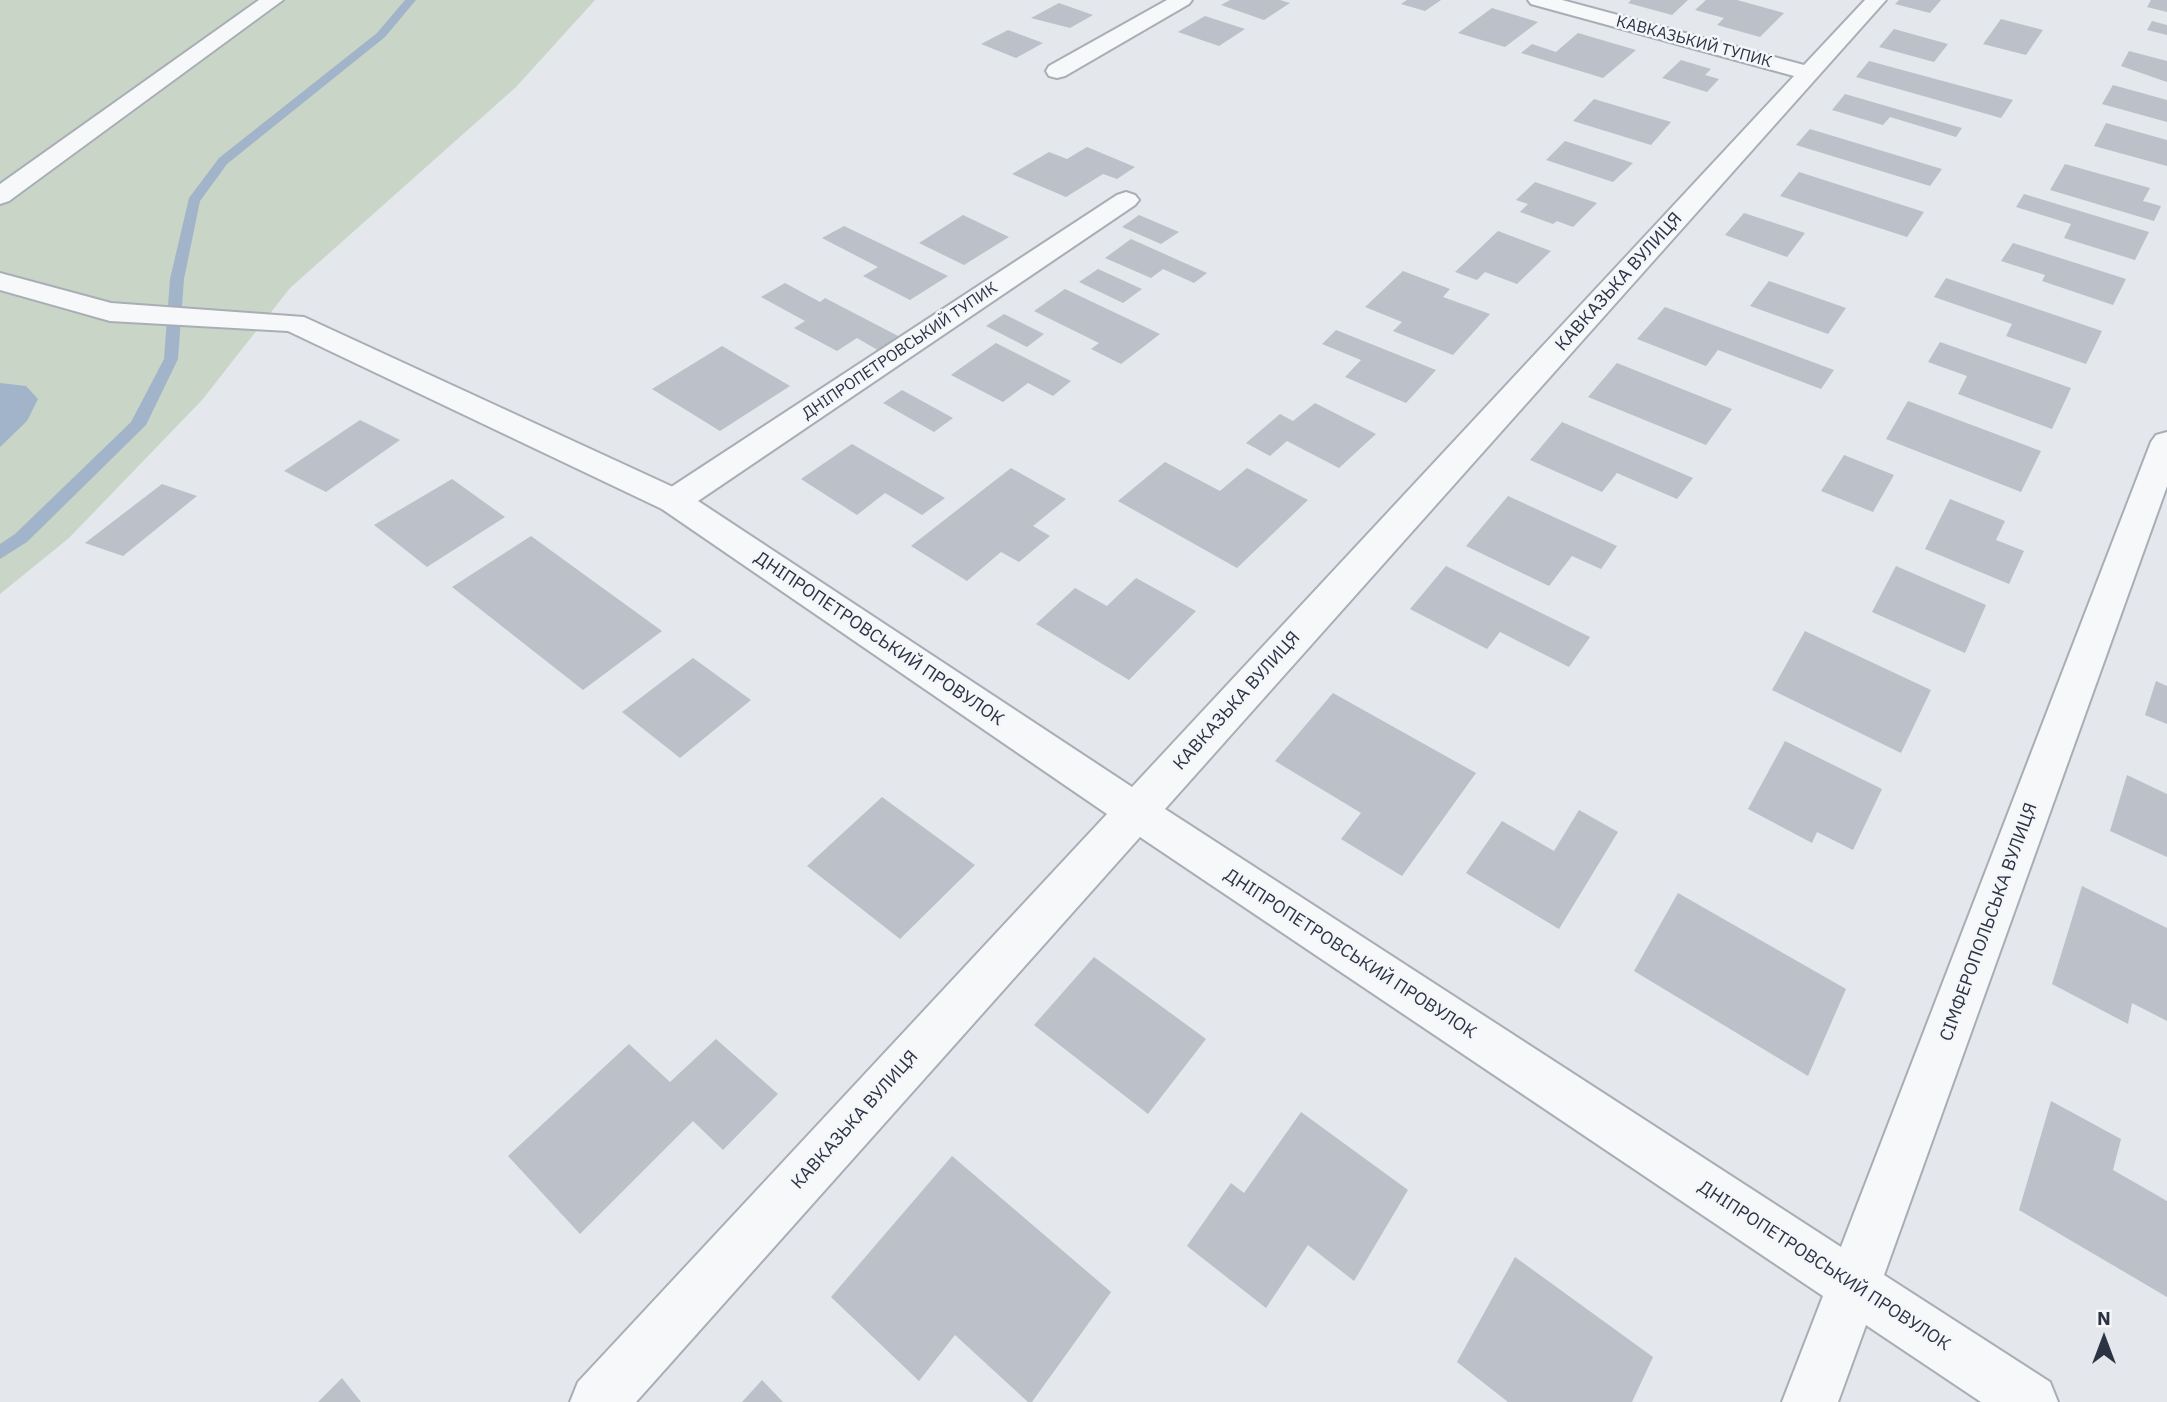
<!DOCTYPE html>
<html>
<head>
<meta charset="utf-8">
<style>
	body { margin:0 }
	#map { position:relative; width:2167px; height:1402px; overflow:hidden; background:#e4e7ec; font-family:"IBM Plex Sans",sans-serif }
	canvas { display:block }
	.north { position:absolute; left:2069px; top:1304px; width:70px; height:70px; -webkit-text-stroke:5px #f4f6f9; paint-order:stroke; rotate:0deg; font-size:19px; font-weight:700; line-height:28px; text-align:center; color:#2c3444 }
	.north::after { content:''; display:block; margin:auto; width:24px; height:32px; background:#2c3444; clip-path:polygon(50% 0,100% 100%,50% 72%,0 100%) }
</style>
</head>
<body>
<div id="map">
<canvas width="2167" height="1402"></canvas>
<div class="north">N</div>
</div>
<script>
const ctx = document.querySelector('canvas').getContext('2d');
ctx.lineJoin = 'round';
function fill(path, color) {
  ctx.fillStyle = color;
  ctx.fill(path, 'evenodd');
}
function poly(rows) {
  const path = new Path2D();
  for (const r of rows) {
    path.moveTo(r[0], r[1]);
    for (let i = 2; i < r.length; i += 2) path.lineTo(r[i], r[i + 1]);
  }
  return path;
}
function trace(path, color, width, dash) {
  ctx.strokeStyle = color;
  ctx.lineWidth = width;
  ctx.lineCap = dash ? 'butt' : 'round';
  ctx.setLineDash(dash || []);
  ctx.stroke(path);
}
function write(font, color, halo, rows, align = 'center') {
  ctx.font = font + ' "IBM Plex Sans",sans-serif';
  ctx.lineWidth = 5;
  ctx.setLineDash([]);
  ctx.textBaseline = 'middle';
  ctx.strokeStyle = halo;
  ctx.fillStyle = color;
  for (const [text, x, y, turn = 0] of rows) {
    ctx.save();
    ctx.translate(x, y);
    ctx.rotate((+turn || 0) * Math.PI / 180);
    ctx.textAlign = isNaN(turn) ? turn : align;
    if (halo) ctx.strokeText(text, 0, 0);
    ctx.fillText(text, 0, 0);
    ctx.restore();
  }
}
fill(poly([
	[0,0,595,0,516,87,290,288,202,400,69,538,0,594]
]), '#c9d5c6');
fill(poly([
	[0,383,26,386,38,399,27,421,0,447]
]), '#a1b4ca');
fill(poly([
	[405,0,416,0,385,37,227,164,200,201,184,279,178,359,146,425,27,542,0,559,0,544,15,534,131,422,164,359,170,279,189,198,219,158,377,33,405,0]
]), '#a1b4ca');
fill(poly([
	[1230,0,1280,0,1290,3,1264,20,1221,5],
	[1407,0,1441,0,1425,11,1401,4],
	[1631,0,1688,0,1672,15,1628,3],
	[1706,0,1737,0,1784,13,1760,37,1717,25,1724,18,1695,10],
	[1899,0,1941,0,1930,13,1895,4],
	[2151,0,2167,0,2167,12,2147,7],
	[1059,3,1093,15,1070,28,1031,18],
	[1492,8,1538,22,1505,47,1458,33],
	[1205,16,1245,29,1219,46,1178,32],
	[2001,19,2043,30,2026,55,1983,44],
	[2152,21,2167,25,2167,35,2147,30],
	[1894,29,1948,44,1934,62,1879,47],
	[1008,30,1043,43,1016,58,981,44],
	[1578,33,1636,50,1603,78,1521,53,1532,44,1556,52],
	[2129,51,2167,61,2167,82,2121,66],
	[1681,60,1711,69,1705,75,1719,79,1707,92,1662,78],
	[1869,61,2013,100,2001,118,1856,77],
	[2113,85,2167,100,2167,122,2102,104],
	[1845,94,1962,128,1956,137,1890,117,1883,125,1832,110],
	[1594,99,1671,122,1651,145,1573,121],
	[2106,123,2167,140,2167,166,2094,146],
	[1810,129,1942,169,1930,186,1796,145],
	[1565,141,1633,163,1613,182,1546,160],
	[1087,147,1135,167,1117,179,1103,174,1066,197,1012,174,1049,152,1067,159],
	[2065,164,2150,188,2143,201,2161,206,2154,221,2050,190],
	[1799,172,1924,212,1907,237,1780,196],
	[1535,182,1597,203,1573,227,1557,221,1553,224,1520,212,1528,204,1516,200],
	[2024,194,2149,232,2135,260,2064,238,2071,224,2016,207],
	[1744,213,1805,233,1787,257,1725,235],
	[963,215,1009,237,964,265,919,243],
	[1139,215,1179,232,1161,244,1122,227],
	[844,226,948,276,910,300,863,276,878,267,822,238],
	[1498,231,1551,251,1517,284,1485,272,1477,280,1455,272],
	[1131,239,1207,273,1194,283,1163,269,1151,278,1105,258],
	[2013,243,2126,279,2113,305,2042,281,2045,275,2001,261],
	[1098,269,1142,289,1123,303,1079,282],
	[1403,271,1450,289,1443,297,1490,314,1453,355,1393,331,1402,322,1365,307],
	[1946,278,2102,331,2086,364,2006,336,2012,324,1934,297],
	[1769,281,1846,308,1828,334,1750,306],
	[785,283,820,302,825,298,902,338,881,352,857,338,837,351,794,328,805,321,761,297],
	[1065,289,1160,334,1121,364,1091,349,1099,343,1034,311],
	[1665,307,1834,370,1821,389,1718,350,1706,366,1637,339],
	[1004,314,1044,334,1027,347,986,326],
	[1336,330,1436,370,1406,403,1345,377,1361,360,1322,344],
	[1940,342,2071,388,2052,429,1958,394,1967,376,1928,362],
	[996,343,1071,381,1053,396,1028,383,1003,402,951,375],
	[722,346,790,386,720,431,652,389],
	[1617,363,1732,409,1706,445,1588,397],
	[902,390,953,418,934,432,883,403],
	[1908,401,2041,451,2021,492,1886,439],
	[1315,403,1376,434,1339,468,1287,441,1270,456,1246,443,1280,414,1293,421],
	[360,420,400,440,326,492,284,471],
	[1562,422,1693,478,1677,499,1617,473,1602,492,1530,460],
	[852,444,945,498,922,515,885,493,857,515,801,479],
	[1844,455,1894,475,1873,512,1821,491],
	[1165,462,1220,491,1247,468,1308,500,1237,568,1118,501],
	[1011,468,1066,499,1033,526,1050,536,1019,562,1001,552,967,581,911,546],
	[452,479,505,517,427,567,374,525],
	[162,484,197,496,123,556,85,543],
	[1508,496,1617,546,1601,569,1572,556,1549,586,1466,546],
	[1950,499,2005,521,1996,540,2024,551,2009,584,1925,549],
	[531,536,662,631,583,690,452,587],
	[1446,566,1590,637,1569,667,1500,632,1487,649,1410,609],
	[1896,566,1986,605,1965,653,1872,612],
	[1136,578,1196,611,1129,680,1036,624,1075,588,1107,606],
	[1805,631,1931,690,1901,753,1772,690],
	[693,658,751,700,680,758,622,712],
	[2156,681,2167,686,2167,724,2145,715],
	[1333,693,1476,773,1402,876,1341,839,1361,813,1275,761],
	[1785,741,1882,789,1853,850,1817,832,1812,843,1748,809],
	[2127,775,2167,794,2167,857,2110,831],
	[882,797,975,865,900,939,807,866],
	[1579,810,1618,832,1559,929,1466,873,1502,821,1554,851],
	[2082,886,2167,928,2167,1021,2132,1003,2128,1024,2052,984],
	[1678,893,1846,989,1808,1076,1634,971],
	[1094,957,1206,1039,1148,1114,1034,1025],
	[716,1039,778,1094,723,1150,693,1121,580,1234,508,1156,629,1044,670,1082],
	[2051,1101,2121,1139,2113,1170,2167,1201,2167,1297,2019,1210],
	[1301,1112,1408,1190,1354,1281,1308,1245,1266,1308,1187,1246,1231,1183,1244,1193],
	[952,1156,1111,1292,1032,1402,1028,1402,955,1335,919,1381,831,1297],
	[1515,1257,1653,1357,1632,1402,1508,1402,1457,1362],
	[342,1378,361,1402,318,1402],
	[762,1380,783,1402,742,1402]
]), '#bbc0c9');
const lane = poly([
	[259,0,283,0,9,201,0,204,0,184,259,0],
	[0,273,111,303,304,317,686,493,691,501,686,509,674,512,662,509,288,331,110,321,0,290,0,273]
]);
const street = poly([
	[1167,0,1192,0,1189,4,1065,76,1057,78,1049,76,1046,71,1049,66,1167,0],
	[1528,0,1562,0,1804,65,1865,0,1886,0,1165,809,1841,1247,2151,442,2156,435,2167,432,2167,486,1884,1275,2050,1382,2058,1402,1981,1402,1866,1325,1838,1402,1782,1402,1823,1296,1140,837,636,1402,570,1402,578,1382,1107,814,662,509,657,501,662,493,1117,195,1126,192,1135,195,1139,200,1135,205,698,501,1132,787,1794,76,1531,4,1528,0]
]);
trace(lane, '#a9aeb6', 4);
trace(street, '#a9aeb6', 4);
fill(lane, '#f7f8fa');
fill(street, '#f7f8fa');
write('16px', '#2c3444', '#f4f6f9', [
	["КАВКАЗЬКИЙ ТУПИК",1694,42,15],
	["ДНІПРОПЕТРОВСЬКИЙ ТУПИК",900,351,-34]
]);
write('18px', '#2c3444', '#f4f6f9', [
	["КАВКАЗЬКА ВУЛИЦЯ",1619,282,-48],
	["ДНІПРОПЕТРОВСЬКИЙ ПРОВУЛОК",879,639,34],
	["КАВКАЗЬКА ВУЛИЦЯ",1237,701,-48],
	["СІМФЕРОПОЛЬСЬКА ВУЛИЦЯ",1989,922,-70],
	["ДНІПРОПЕТРОВСЬКИЙ ПРОВУЛОК",1350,954,33],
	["КАВКАЗЬКА ВУЛИЦЯ",855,1120,-48],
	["ДНІПРОПЕТРОВСЬКИЙ ПРОВУЛОК",1824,1266,33]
]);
</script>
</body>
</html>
